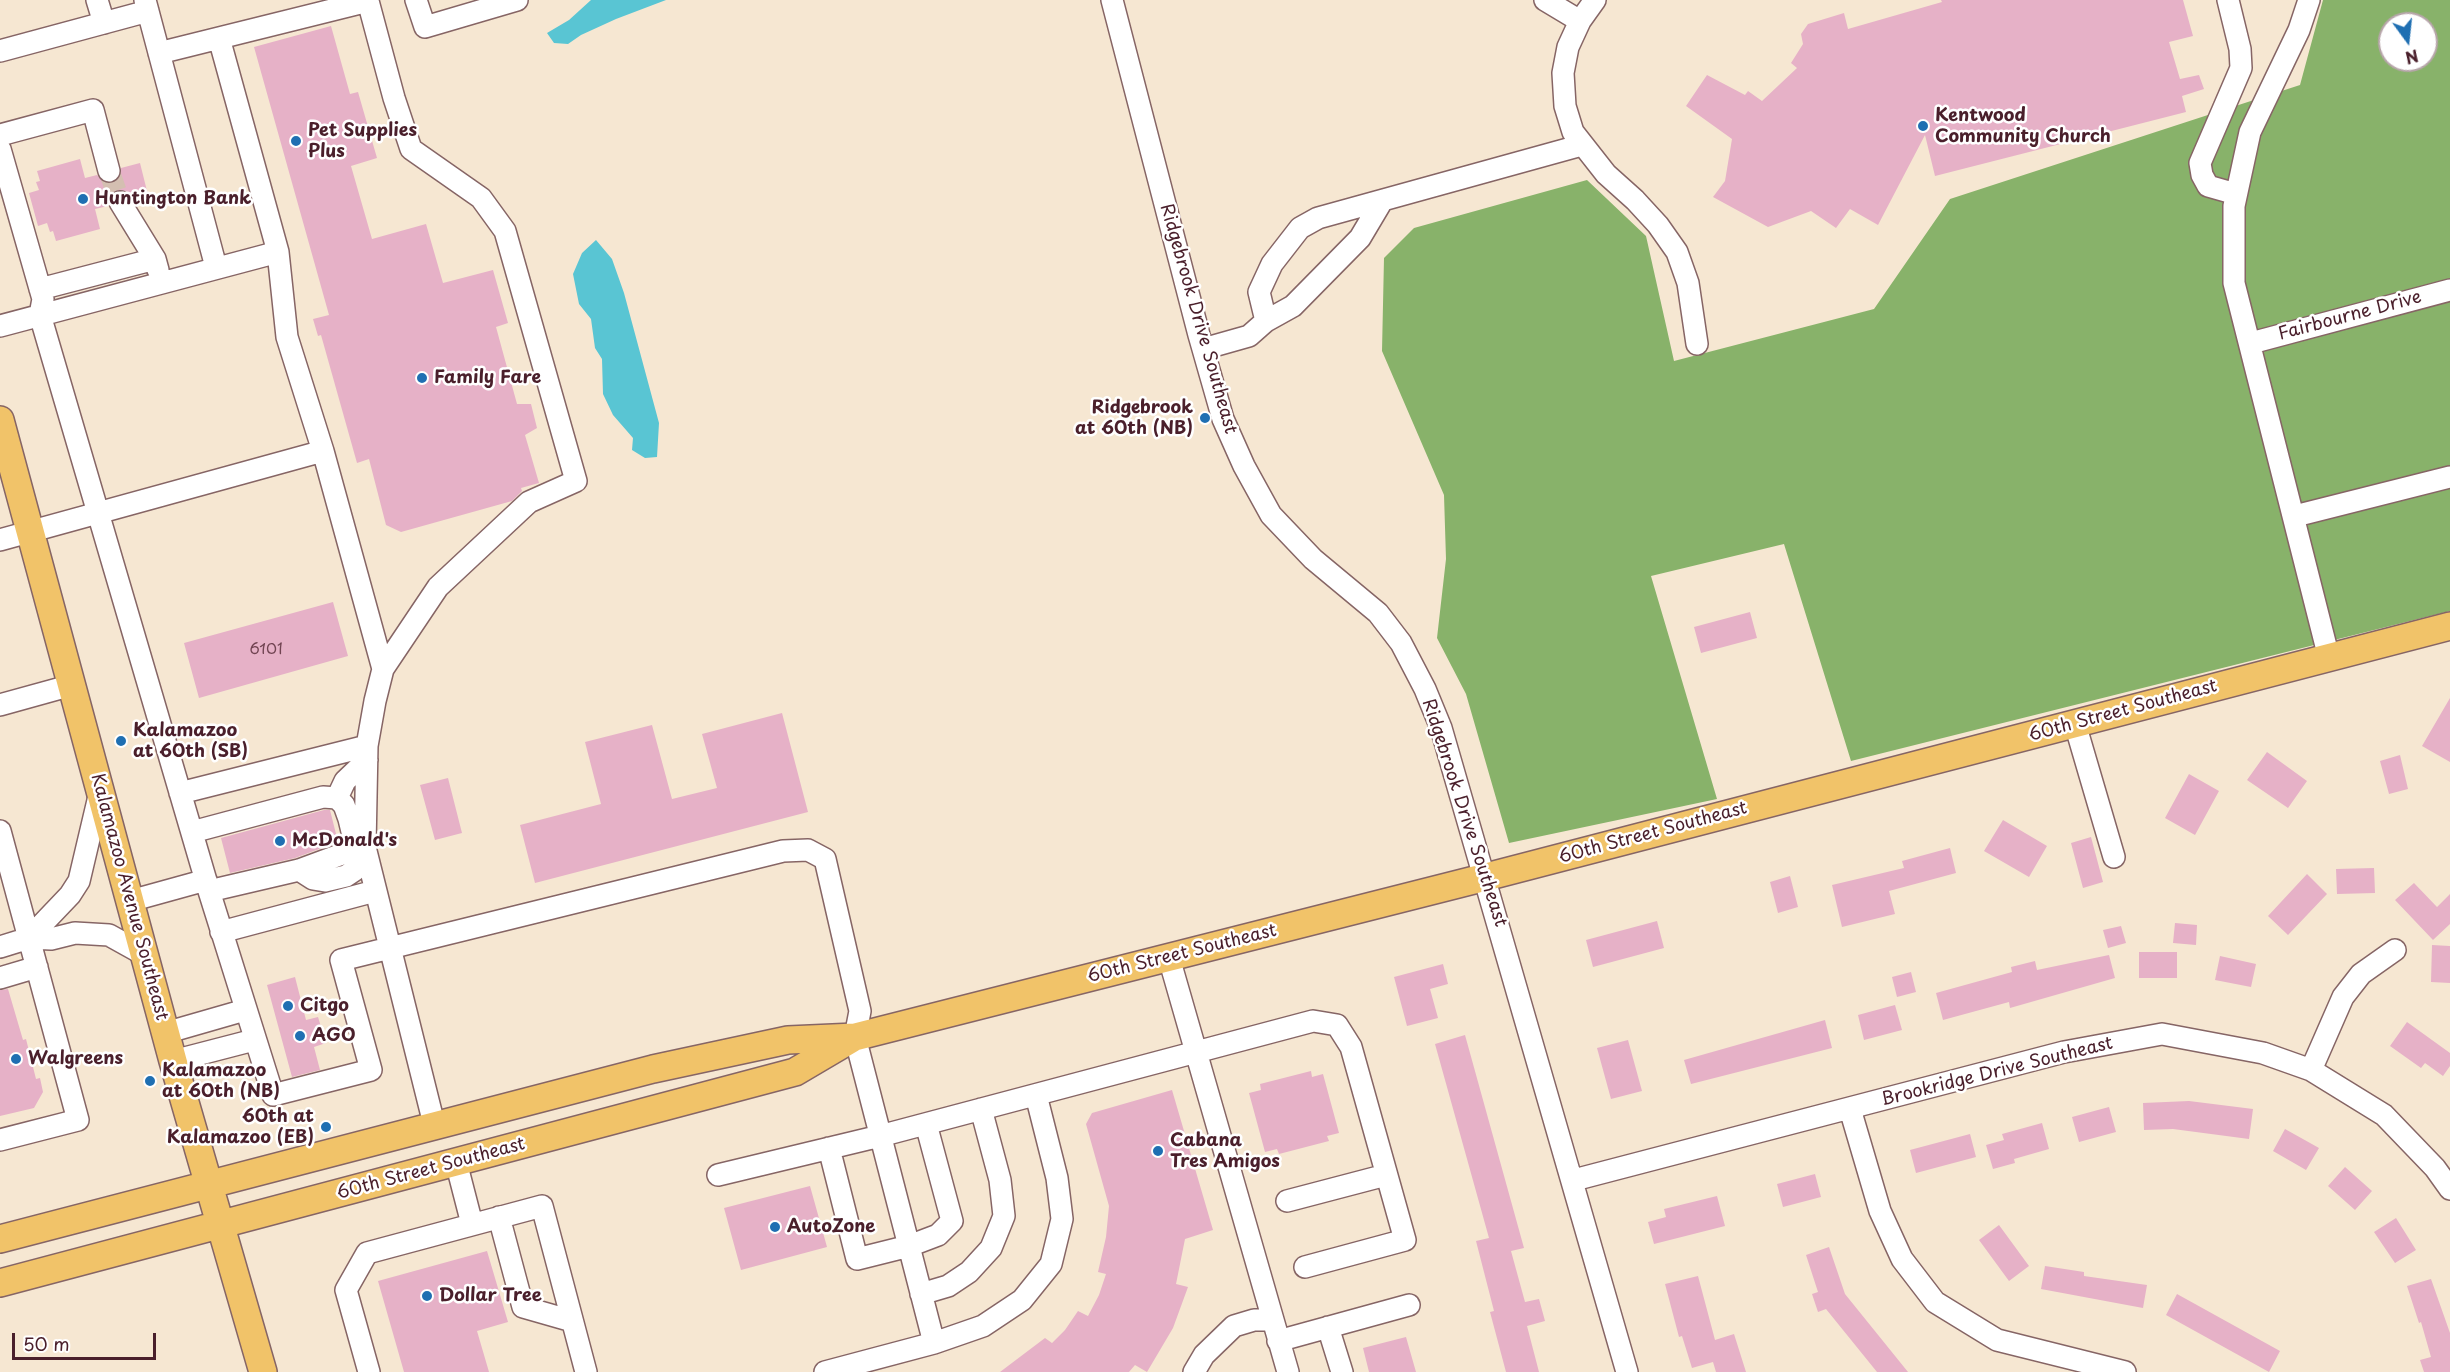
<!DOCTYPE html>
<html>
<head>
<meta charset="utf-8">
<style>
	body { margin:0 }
	#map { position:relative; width:2450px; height:1372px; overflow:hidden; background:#f6e7d2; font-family:"Playpen Sans",sans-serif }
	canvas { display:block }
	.north { position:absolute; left:2378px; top:12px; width:60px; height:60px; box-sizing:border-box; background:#fff; border:2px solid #b7a5aa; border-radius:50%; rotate:165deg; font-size:16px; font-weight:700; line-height:24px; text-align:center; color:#4a1f2b }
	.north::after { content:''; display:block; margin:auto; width:21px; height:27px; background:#1f6fb2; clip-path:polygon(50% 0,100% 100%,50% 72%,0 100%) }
	.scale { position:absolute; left:12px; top:1333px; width:144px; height:27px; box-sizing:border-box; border:3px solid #4a1f2b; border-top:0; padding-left:8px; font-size:18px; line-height:21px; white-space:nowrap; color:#4a1f2b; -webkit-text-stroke:4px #fff; paint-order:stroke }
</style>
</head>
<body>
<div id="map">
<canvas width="2450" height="1372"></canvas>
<div class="north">N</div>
<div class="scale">50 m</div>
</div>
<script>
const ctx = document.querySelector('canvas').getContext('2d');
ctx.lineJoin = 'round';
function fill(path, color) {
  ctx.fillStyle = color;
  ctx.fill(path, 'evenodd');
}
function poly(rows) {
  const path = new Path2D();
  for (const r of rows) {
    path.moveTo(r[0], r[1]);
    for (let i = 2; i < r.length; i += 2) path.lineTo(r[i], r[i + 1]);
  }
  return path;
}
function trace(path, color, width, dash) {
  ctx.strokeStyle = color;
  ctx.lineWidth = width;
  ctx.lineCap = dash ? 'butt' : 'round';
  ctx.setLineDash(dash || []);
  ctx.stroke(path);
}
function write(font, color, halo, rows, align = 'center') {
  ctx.font = font + ' "Playpen Sans",sans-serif';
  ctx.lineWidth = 5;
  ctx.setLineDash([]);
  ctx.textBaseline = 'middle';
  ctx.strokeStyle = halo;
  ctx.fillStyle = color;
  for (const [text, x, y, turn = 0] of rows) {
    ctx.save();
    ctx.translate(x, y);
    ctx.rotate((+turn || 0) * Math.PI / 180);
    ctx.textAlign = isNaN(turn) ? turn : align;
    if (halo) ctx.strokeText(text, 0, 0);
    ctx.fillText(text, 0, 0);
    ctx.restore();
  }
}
fill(poly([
	[2323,0,2450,0,2450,611,1851,761,1784,544,1651,576,1717,799,1509,843,1466,694,1437,638,1446,559,1444,495,1382,351,1384,258,1414,228,1587,180,1646,236,1674,361,1874,309,1950,199,2300,85],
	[2390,24,2426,24,2426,60,2390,60]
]), '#88b26a');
fill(poly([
	[591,0,666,0,616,19,581,35,568,44,554,43,547,33,569,20],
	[596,240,612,259,624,293,659,423,657,457,645,458,632,450,633,438,613,415,603,394,602,359,595,348,591,319,579,304,573,274,582,253]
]), '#59c5d3');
fill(poly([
	[1941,0,2183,0,2193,36,2169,42,2180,79,2199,75,2204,89,2182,96,2186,112,1935,176,1925,135,1878,225,1850,209,1836,228,1811,211,1768,227,1713,197,1725,181,1732,139,1686,106,1707,75,1745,95,1748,91,1762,101,1797,68,1791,63,1803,44,1801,34,1808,24,1844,13,1848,29,1942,2],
	[331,26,350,94,358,92,377,158,351,166,372,239,426,224,443,283,493,270,508,323,496,327,517,404,531,404,537,428,525,435,539,483,521,488,522,491,512,501,401,532,386,525,369,459,357,463,321,335,318,336,313,319,329,315,254,47],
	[80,159,85,178,97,175,106,183,118,180,121,168,140,163,148,195,133,199,126,191,114,191,109,196,108,206,95,209,100,229,56,241,53,231,50,232,47,223,38,226,29,193,39,190,36,182,40,181,37,171],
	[333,602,348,656,199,698,184,643],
	[1750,612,1757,638,1701,653,1694,627],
	[2450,698,2450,762,2422,746],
	[782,713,808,812,535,883,520,825,601,804,585,742,652,725,672,799,717,788,702,734],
	[2267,752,2307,781,2288,808,2247,780],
	[2400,755,2408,789,2389,794,2380,761],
	[2189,774,2219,791,2195,835,2165,818],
	[448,778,462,833,435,840,420,785],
	[324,810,330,810,338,842,295,858,230,873,221,838],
	[2003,820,2047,846,2029,877,1984,851],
	[2091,837,2103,882,2083,888,2071,843],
	[1950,848,1956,873,1889,891,1895,914,1842,927,1832,885,1904,868,1902,861],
	[2374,868,2375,893,2337,894,2336,869],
	[2307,874,2327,894,2288,935,2268,916],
	[1790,876,1798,907,1778,913,1770,882],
	[2414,883,2437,907,2450,894,2450,924,2433,940,2395,900],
	[1657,921,1664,948,1593,967,1586,940],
	[2175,923,2197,925,2196,945,2173,943],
	[2121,926,2126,943,2108,948,2103,930],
	[2432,945,2450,946,2450,983,2431,982],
	[2139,952,2177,952,2177,978,2139,978],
	[2109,955,2115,978,2010,1008,2009,1002,1943,1020,1936,993,2012,972,2011,967,2035,961,2037,970],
	[2220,956,2256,964,2251,987,2215,980],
	[1443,964,1448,984,1430,989,1438,1018,1407,1026,1394,977],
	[1911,972,1916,992,1897,997,1892,977],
	[295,977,306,1020,318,1017,326,1043,314,1047,320,1070,292,1077,267,985],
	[8,989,23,1040,26,1039,36,1079,40,1078,43,1092,34,1108,0,1116,0,990],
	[1895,1005,1902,1030,1864,1040,1858,1015],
	[1825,1020,1832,1048,1691,1084,1684,1060],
	[2407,1022,2450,1053,2450,1066,2443,1076,2425,1063,2421,1068,2390,1046],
	[1465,1035,1524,1248,1511,1251,1525,1302,1539,1299,1545,1321,1527,1326,1539,1372,1506,1372,1490,1312,1494,1311,1476,1241,1489,1238,1435,1044],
	[1628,1040,1642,1091,1611,1099,1597,1048],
	[1311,1071,1312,1077,1323,1074,1339,1133,1327,1136,1329,1141,1279,1154,1277,1149,1265,1152,1249,1093,1261,1090,1260,1084],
	[1172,1090,1213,1230,1185,1239,1176,1284,1188,1287,1173,1328,1147,1372,1135,1365,1129,1372,1000,1372,1045,1338,1052,1343,1065,1330,1078,1311,1088,1316,1099,1295,1106,1274,1098,1272,1106,1237,1109,1206,1086,1124,1092,1113],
	[2189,1101,2253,1109,2249,1139,2173,1129,2144,1130,2143,1103],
	[2109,1107,2116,1132,2079,1142,2072,1117],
	[2042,1123,2049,1149,2014,1159,2015,1163,1993,1169,1986,1145,2004,1140,2002,1134],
	[2285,1129,2319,1148,2306,1170,2273,1151],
	[1970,1134,1976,1157,1916,1173,1910,1150],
	[2345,1167,2372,1191,2355,1210,2328,1186],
	[1815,1174,1821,1197,1783,1207,1777,1184],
	[810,1186,827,1247,741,1270,724,1208],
	[1717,1196,1725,1226,1654,1244,1648,1222,1666,1217,1664,1209],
	[2396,1218,2416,1250,2395,1263,2374,1232],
	[1999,1225,2029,1266,2009,1281,1979,1240],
	[1829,1247,1845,1294,1908,1372,1877,1372,1826,1309,1818,1312,1812,1294,1818,1292,1806,1255],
	[487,1251,508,1322,477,1331,489,1372,404,1372,378,1281],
	[2045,1266,2084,1272,2084,1276,2147,1285,2143,1308,2041,1289],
	[1698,1276,1715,1340,1734,1334,1746,1372,1716,1372,1713,1362,1692,1368,1682,1336,1679,1337,1665,1284],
	[2431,1279,2450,1333,2450,1372,2424,1372,2420,1360,2431,1357,2421,1322,2419,1323,2407,1286],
	[2177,1294,2280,1351,2269,1372,2166,1315],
	[1406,1337,1416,1372,1369,1372,1363,1348]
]), '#e6b1c7');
trace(poly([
	[109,171,120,202]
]), '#d4bfb1', 21, [21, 10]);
const minor = poly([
	[97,0,104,23],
	[145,0,216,267],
	[416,0,425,27,517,0],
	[1112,0,1199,335,1223,419,1244,466,1271,515,1313,559,1378,613,1401,643,1425,689,1441,728,1627,1372],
	[1545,0,1580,21],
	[1595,0,1580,21,1568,47,1563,73,1565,106,1573,132,1606,174,1635,200,1658,225,1677,252,1688,283,1697,344],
	[2228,0,2240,49,2241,68,2200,163,2202,175,2208,186,2236,194],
	[2309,0,2299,30,2250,132,2234,206,2234,283,2329,658],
	[219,38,278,252,287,337,323,451,383,669],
	[0,51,148,11],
	[159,53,368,1,394,98,411,149,481,198,505,231,576,481,529,502,438,587,383,669,375,701,367,746,365,847,434,1124],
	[0,135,93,110,109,171],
	[0,149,43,299,40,315,209,891,273,1095,371,1070,341,960,783,851,808,850,825,859,860,1011,855,1037,934,1343],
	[120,202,155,259,158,270],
	[40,289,155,259],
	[1266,321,1259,292,1272,264,1300,228,1318,218,1582,145],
	[0,326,278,252],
	[2251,343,2450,290],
	[1203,349,1249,336,1266,321,1293,306,1360,238,1382,201],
	[2295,516,2450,477],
	[0,540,323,451],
	[0,705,72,685],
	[2075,724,2114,857],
	[180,793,367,746],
	[337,798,345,781,367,760],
	[0,831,78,1120,0,1140],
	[192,832,323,797,337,798,344,805,349,819,355,844,345,853,299,870,209,891],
	[299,870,313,879,325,881,346,876,355,870,357,862,355,844],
	[130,901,206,880],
	[221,932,375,891],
	[29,938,70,895,79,881,100,792],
	[0,947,29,938,51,939,75,933,109,935,145,955],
	[1169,958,1288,1372],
	[0,978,37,967],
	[165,1033,245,1010],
	[173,1061,254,1040],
	[2311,1070,2343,997,2361,974,2395,950],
	[1850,1109,1880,1211,1902,1259,1935,1302,1997,1340,2125,1372],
	[829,1148,857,1259,909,1246,938,1235,952,1221,926,1124],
	[456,1162,472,1224],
	[718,1175,880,1136,1313,1021,1337,1025,1351,1047,1405,1240,1305,1267],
	[1574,1180,2064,1052,2162,1034,2263,1053,2311,1070,2384,1115,2435,1168,2450,1189],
	[1287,1201,1386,1175],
	[499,1217,523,1307,572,1321],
	[921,1294,948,1286,969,1272,991,1248,1004,1216,1000,1180,981,1109],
	[1328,1327,1342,1372],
	[1278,1341,1409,1305],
	[369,1372,346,1290,367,1253,542,1206,586,1372],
	[825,1372,934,1343,983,1326,1022,1300,1051,1264,1062,1219,1057,1178,1036,1095],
	[1194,1372,1204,1355,1234,1326,1254,1320,1272,1320]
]);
const major = poly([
	[0,420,173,1061,263,1372],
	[0,1239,653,1069,788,1040,855,1037,1486,877,2450,626],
	[0,1283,795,1072,851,1039]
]);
trace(minor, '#866565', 24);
trace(major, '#866565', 30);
trace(minor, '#fff', 21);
trace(major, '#f1c369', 27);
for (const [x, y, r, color] of [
	[1923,126,6,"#1f6fb2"],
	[296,141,6,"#1f6fb2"],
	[83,199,6,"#1f6fb2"],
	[422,378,6,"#1f6fb2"],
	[1205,418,6,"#1f6fb2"],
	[121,741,6,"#1f6fb2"],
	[280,841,6,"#1f6fb2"],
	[288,1006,6,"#1f6fb2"],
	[300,1036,6,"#1f6fb2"],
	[16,1059,6,"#1f6fb2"],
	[150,1081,6,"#1f6fb2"],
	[326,1127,6,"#1f6fb2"],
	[1158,1151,6,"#1f6fb2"],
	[775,1227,6,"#1f6fb2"],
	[427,1296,6,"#1f6fb2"]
]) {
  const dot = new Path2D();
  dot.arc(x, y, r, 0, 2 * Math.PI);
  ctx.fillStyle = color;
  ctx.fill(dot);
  trace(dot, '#fff', 2);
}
write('15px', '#714452', null, [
	["6101",266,650]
]);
write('bold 18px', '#4a1f2b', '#fff', [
	["Kentwood",1935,116],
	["Community Church",1935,137],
	["Pet Supplies",308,131],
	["Plus",308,152],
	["Huntington Bank",95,199],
	["Family Fare",434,378],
	["Ridgebrook",1193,408,"right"],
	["at 60th (NB)",1193,429,"right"],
	["Kalamazoo",133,731],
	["at 60th (SB)",133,752],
	["McDonald's",292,841],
	["Citgo",300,1006],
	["AGO",312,1036],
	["Walgreens",28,1059],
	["Kalamazoo",162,1071],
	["at 60th (NB)",162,1092],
	["60th at",314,1117,"right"],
	["Kalamazoo (EB)",314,1138,"right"],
	["Cabana",1170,1141],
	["Tres Amigos",1170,1162],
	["AutoZone",787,1227],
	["Dollar Tree",439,1296]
], 'left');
write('18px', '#4a1f2b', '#fff', [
	["Fairbourne Drive",2350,316,-15],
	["Ridgebrook Drive Southeast",1198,319,74],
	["60th Street Southeast",2123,711,-15],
	["Ridgebrook Drive Southeast",1464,813,72],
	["60th Street Southeast",1653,833,-15],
	["Kalamazoo Avenue Southeast",129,897,75],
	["60th Street Southeast",1182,954,-14],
	["Brookridge Drive Southeast",1997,1072,-14],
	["60th Street Southeast",431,1169,-15]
]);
</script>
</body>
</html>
